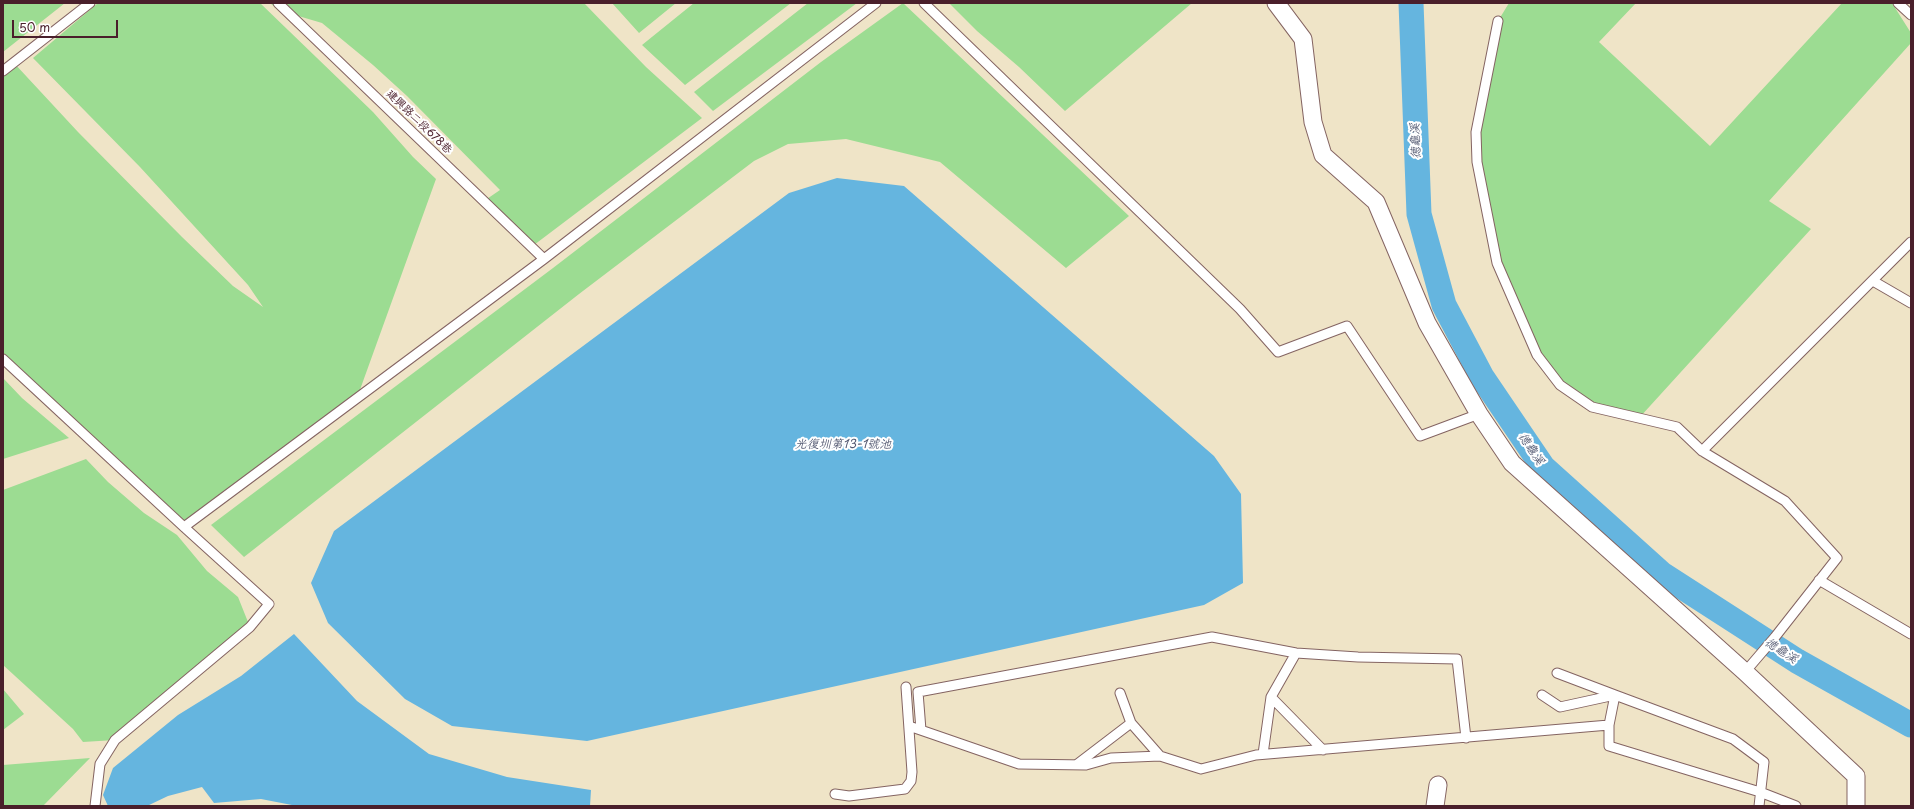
<!DOCTYPE html>
<html>
<head>
<meta charset="utf-8">
<style>
	body { margin:0 }
	#map { position:relative; width:1914px; height:809px; overflow:hidden; background:#efe4c7; font-family:"Playpen Sans",sans-serif }
	canvas { display:block }
	.frame { position:absolute; inset:0; border:4px solid #4a1f2b; pointer-events:none }
	.scale { position:absolute; left:12px; top:20px; width:106px; height:18px; box-sizing:border-box; border:2px solid #4a1f2b; border-top:0; padding-left:5px; font-size:12px; line-height:14px; white-space:nowrap; color:#4a1f2b; -webkit-text-stroke:3px #fff; paint-order:stroke }
</style>
</head>
<body>
<div id="map">
<canvas width="1914" height="809"></canvas>
<div class="frame"></div>
<div class="scale">50 m</div>
</div>
<script>
const ctx = document.querySelector('canvas').getContext('2d');
ctx.lineJoin = 'round';
function fill(path, color) {
  ctx.fillStyle = color;
  ctx.fill(path, 'evenodd');
}
function poly(rows) {
  const path = new Path2D();
  for (const r of rows) {
    path.moveTo(r[0], r[1]);
    for (let i = 2; i < r.length; i += 2) path.lineTo(r[i], r[i + 1]);
  }
  return path;
}
function trace(path, color, width, dash) {
  ctx.strokeStyle = color;
  ctx.lineWidth = width;
  ctx.lineCap = dash ? 'butt' : 'round';
  ctx.setLineDash(dash || []);
  ctx.stroke(path);
}
function write(font, color, halo, rows, align = 'center') {
  ctx.font = font + ' "Playpen Sans","LXGW WenKai TC",sans-serif';
  ctx.lineWidth = 4;
  ctx.setLineDash([]);
  ctx.textBaseline = 'middle';
  ctx.strokeStyle = halo;
  ctx.fillStyle = color;
  for (const [text, x, y, turn = 0] of rows) {
    ctx.save();
    ctx.translate(x, y);
    ctx.rotate((+turn || 0) * Math.PI / 180);
    ctx.textAlign = isNaN(turn) ? turn : align;
    if (halo) ctx.strokeText(text, 0, 0);
    ctx.fillText(text, 0, 0);
    ctx.restore();
  }
}
fill(poly([
	[3,3,65,3,3,52],
	[98,3,260,3,373,112,413,157,436,179,357,398,184,527,3,356,3,71,14,63,78,132,182,237,233,286,263,307,248,285,140,167,33,58],
	[270,3,584,3,646,67,702,118,530,248,481,203,500,190,407,96,373,65,322,23,278,10],
	[612,3,676,3,639,33],
	[694,3,791,3,685,85,642,45],
	[808,3,857,3,713,111,694,92],
	[903,3,1129,216,1066,268,940,162,846,139,788,144,754,161,579,294,244,557,211,525,553,268,821,62],
	[949,3,1192,3,1065,111,1019,67,977,31],
	[1509,3,1636,3,1599,42,1710,146,1842,3,1892,3,1911,33,1911,43,1769,201,1811,229,1640,417,1592,407,1560,385,1537,355,1497,263,1476,132,1498,21],
	[3,378,22,398,69,438,3,459],
	[86,459,108,482,144,513,177,535,207,571,238,597,250,627,115,740,83,742,73,729,3,665,3,490],
	[3,689,24,714,3,730],
	[90,758,43,806,3,806,3,765]
]), '#9cdc92');
fill(poly([
	[837,178,904,186,1214,456,1241,494,1243,583,1204,605,587,741,452,726,405,699,328,623,311,583,334,531,789,193],
	[294,634,357,701,429,754,507,777,591,790,590,806,297,806,261,799,214,803,202,787,168,796,147,806,108,806,103,795,113,768,178,715,241,676]
]), '#65b5df');
trace(poly([
	[1411,3,1419,214,1444,305,1482,377,1543,467,1662,574,1797,661,1911,725]
]), '#65b5df', 25);
const service = poly([
	[278,3,544,259],
	[924,3,1240,309,1278,352,1347,326,1420,436,1479,414],
	[1898,3,1911,15],
	[1498,21,1476,132,1477,162,1497,263,1537,355,1560,385,1592,407,1677,427,1702,451,1785,501,1837,558,1775,637,1745,672],
	[3,71,90,3],
	[1873,281,1911,303],
	[3,359,184,527,269,604,250,627,115,740,100,764,95,806],
	[1702,451,1911,242],
	[184,527,544,259,876,3],
	[1819,580,1911,634],
	[1296,653,1271,697,1323,750],
	[1557,673,1615,695,1609,725],
	[1120,693,1131,723,1160,756],
	[1542,695,1560,707,1615,695,1733,739,1764,762,1759,806],
	[909,726,1019,764,1086,765,1111,758,1160,756,1201,769,1256,755,1609,725,1609,746,1760,792,1796,806],
	[921,730,918,692,1212,637,1296,653,1358,657,1457,659,1466,738],
	[1263,754,1271,697],
	[1076,765,1131,723],
	[835,794,849,796,905,789,911,781,912,772,906,687]
]);
const minor = poly([
	[1276,3,1303,39,1313,122,1323,155,1376,202,1427,323,1479,414,1512,463,1745,672,1856,776,1856,806],
	[1435,806,1438,785]
]);
trace(service, '#846462', 11);
trace(minor, '#846462', 19);
trace(service, '#fff', 9);
trace(minor, '#fff', 17);
write('11px', '#4a1f2b', '#fff', [
	["建興路二段678巷",419,122,44]
]);
write('italic 12px', '#555b73', '#fff', [
	["德龜溪",1416,141,-92],
	["光復圳第13-1號池",843,445],
	["德龜溪",1531,449,56],
	["德龜溪",1781,651,33]
]);
</script>
</body>
</html>
